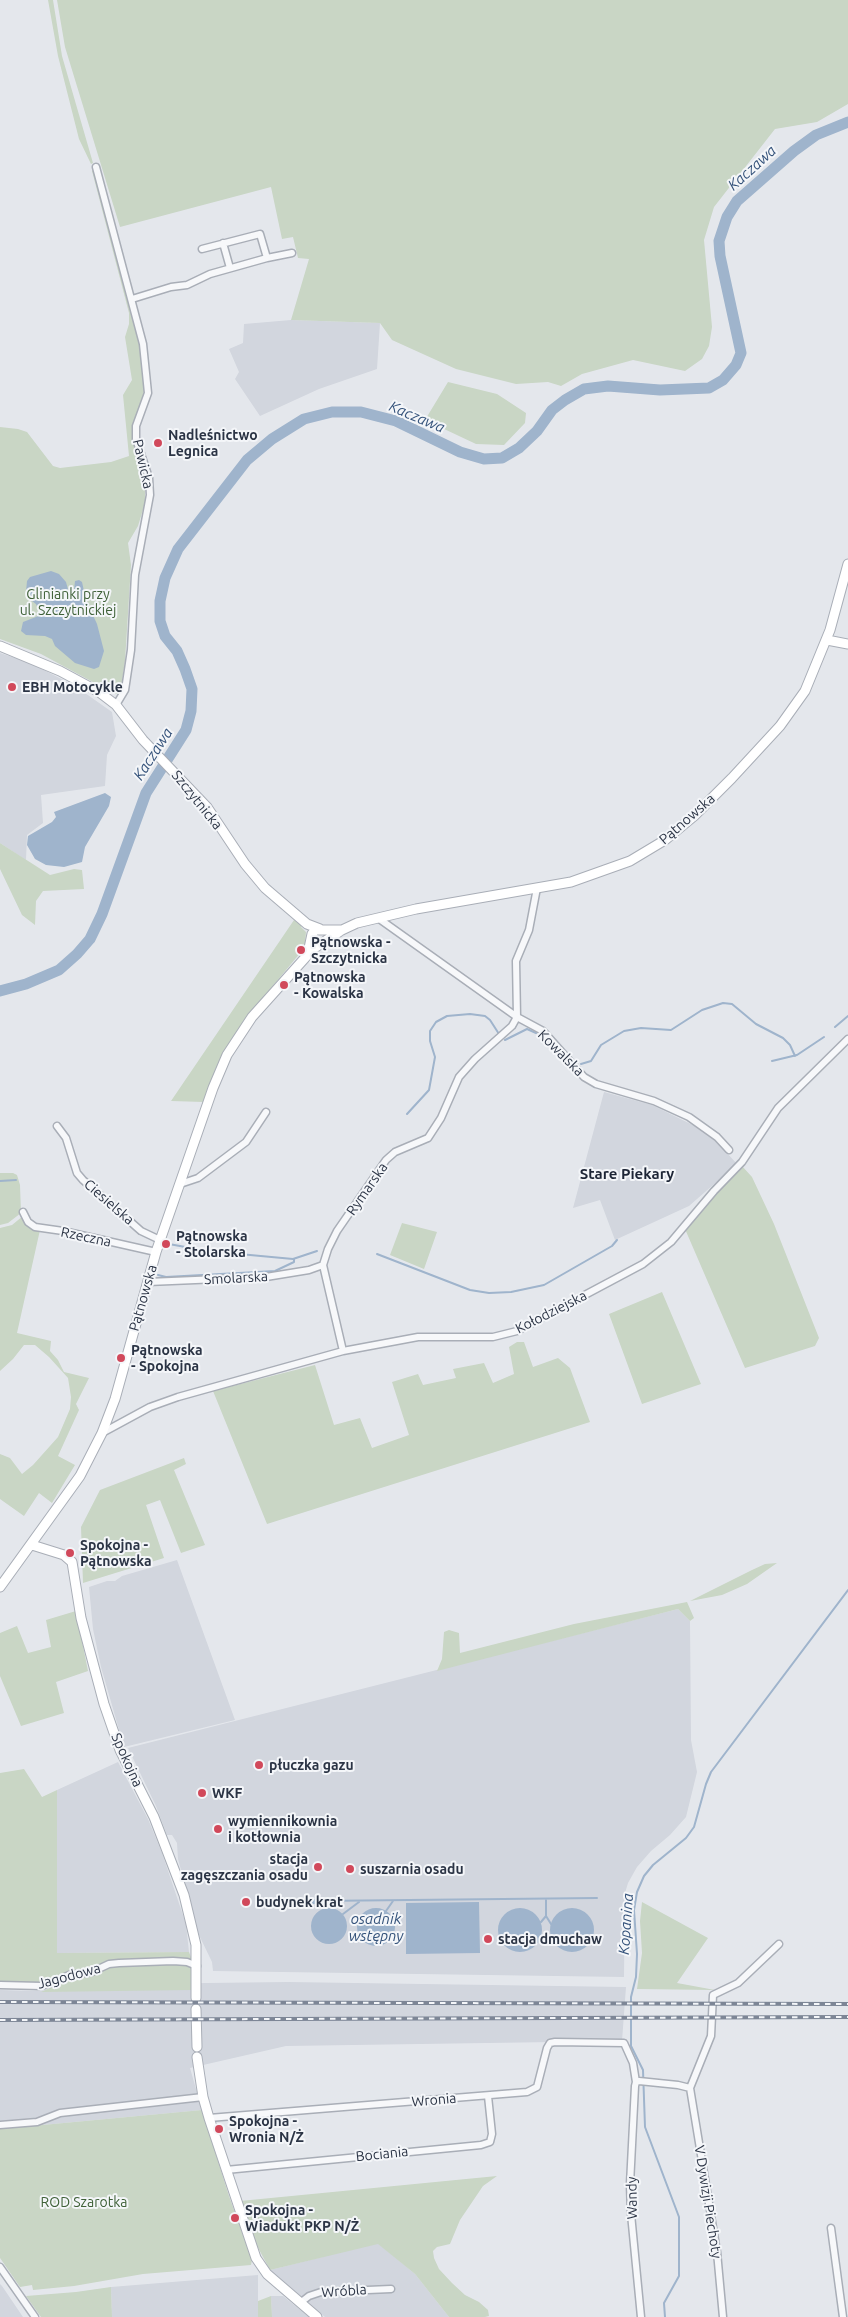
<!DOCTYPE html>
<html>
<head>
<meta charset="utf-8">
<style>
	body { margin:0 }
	canvas { display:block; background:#e4e7ec }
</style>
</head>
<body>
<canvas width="848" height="2317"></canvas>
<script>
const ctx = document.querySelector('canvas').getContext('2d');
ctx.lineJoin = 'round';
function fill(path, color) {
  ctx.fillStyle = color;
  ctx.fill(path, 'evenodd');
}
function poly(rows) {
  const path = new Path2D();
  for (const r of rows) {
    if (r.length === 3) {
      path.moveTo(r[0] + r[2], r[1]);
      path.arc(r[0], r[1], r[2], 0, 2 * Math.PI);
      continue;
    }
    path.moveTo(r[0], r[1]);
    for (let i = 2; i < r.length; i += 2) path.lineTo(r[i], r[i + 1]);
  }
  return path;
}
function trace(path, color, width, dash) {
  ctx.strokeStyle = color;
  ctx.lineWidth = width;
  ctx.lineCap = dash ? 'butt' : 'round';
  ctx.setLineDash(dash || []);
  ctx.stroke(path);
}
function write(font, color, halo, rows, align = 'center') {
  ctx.font = font + ' Ubuntu,sans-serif';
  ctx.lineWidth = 4;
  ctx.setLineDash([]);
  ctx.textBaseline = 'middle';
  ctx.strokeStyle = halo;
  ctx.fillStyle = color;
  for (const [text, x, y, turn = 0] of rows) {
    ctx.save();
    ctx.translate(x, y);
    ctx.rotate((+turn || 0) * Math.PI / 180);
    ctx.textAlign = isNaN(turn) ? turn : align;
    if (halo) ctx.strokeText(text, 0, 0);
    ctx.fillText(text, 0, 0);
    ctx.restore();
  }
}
fill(poly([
	[291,320,380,323,377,369,319,389,260,416,235,379,239,372,229,349,243,343,244,324],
	[0,653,30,663,75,686,112,712,116,736,107,755,105,786,41,795,43,823,27,835,26,860,0,843],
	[604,1092,652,1105,709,1133,737,1164,689,1206,615,1240,600,1200,573,1208],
	[177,1560,235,1720,124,1747,101,1667,93,1629,89,1587,107,1581,115,1581,122,1576],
	[678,1609,690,1621,691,1740,697,1772,686,1817,670,1835,651,1851,637,1867,628,1883,625,1893,624,1977,213,1971,212,1962,199,1935,178,1859,177,1843,172,1835,167,1835,156,1806,128,1748],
	[118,1762,148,1819,162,1853,186,1924,189,1952,57,1953,57,1790],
	[288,1982,626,1987,622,2041,286,2046,190,2068,202,2110,0,2129,0,1990,32,1991,205,1983],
	[378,2243,415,2274,449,2317,325,2317,270,2270],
	[258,2275,258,2317,112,2317,111,2287],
	[0,2284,2,2286,23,2317,0,2317],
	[271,2296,283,2296,309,2317,272,2317]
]), '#d2d6de');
fill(poly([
	[48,0,53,0,62,56,93,163,91,164,79,139,58,56],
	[57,0,848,0,848,104,817,122,775,129,714,207,704,240,712,327,709,346,702,359,685,371,633,360,582,374,561,386,548,382,516,384,456,369,392,340,380,323,291,320,309,259,298,258,293,237,282,239,271,187,120,227,65,47],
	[95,169,137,332,145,380,144,392,133,427,145,485,145,503,138,526,128,543,131,565,125,661,120,694,115,694,41,654,0,639,0,427,18,429,27,432,53,466,60,468,111,462,129,456,123,395,132,380,125,337,129,324,129,313,92,171],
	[448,382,497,394,526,413,525,423,504,445,476,444,425,420],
	[0,843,50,875,74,869,82,870,84,889,43,891,36,901,35,925,22,915,0,869],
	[294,920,302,925,301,927,306,932,305,944,302,945,299,949,301,952,252,1011,204,1102,171,1101],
	[742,1166,752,1177,774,1224,819,1338,815,1346,745,1368,685,1229,715,1193],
	[0,1173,13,1173,17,1175,20,1185,21,1213,8,1223,0,1225],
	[23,1216,40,1230,17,1333,51,1341,50,1351,58,1360,64,1372,89,1378,76,1404,79,1410,58,1456,75,1465,52,1503,39,1493,24,1516,0,1499,0,1454,10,1458,22,1474,33,1465,58,1437,70,1409,71,1397,68,1378,49,1357,35,1345,24,1345,13,1359,0,1371,0,1228,12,1225],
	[402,1223,437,1232,424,1269,390,1255],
	[662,1292,701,1384,642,1404,609,1314],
	[517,1342,524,1342,533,1367,558,1358,570,1368,590,1422,267,1524,213,1391,315,1365,334,1425,360,1418,372,1448,409,1435,392,1382,418,1374,423,1385,456,1378,453,1369,484,1363,493,1383,514,1374,509,1347],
	[184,1458,186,1464,174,1470,205,1545,181,1553,160,1500,146,1505,164,1558,83,1583,81,1527,100,1490],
	[777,1563,747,1584,722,1595,690,1601,752,1570,765,1564],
	[687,1602,694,1618,690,1621,678,1609,437,1671,442,1659,444,1632,449,1630,459,1633,460,1653,574,1624],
	[76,1611,88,1671,56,1682,64,1713,21,1726,0,1676,0,1633,17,1626,28,1653,51,1647,46,1620],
	[24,1769,42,1797,57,1790,57,1953,189,1952,192,1960,182,1959,106,1963,42,1983,0,1983,0,1773],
	[642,1902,708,1938,677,1983,715,1990,637,1989,642,1953,640,1921],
	[150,1963,184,1965,193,1968,192,1990,41,1992,69,1979,109,1967],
	[202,2110,229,2196,252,2260,251,2265,143,2274,74,2286,33,2290,32,2285,20,2287,0,2258,0,2129],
	[497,2176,483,2186,460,2220,450,2244,437,2247,433,2251,434,2258,439,2269,452,2283,465,2295,479,2302,488,2310,489,2316,485,2317,449,2317,415,2274,378,2244,270,2270,255,2242,240,2201],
	[111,2287,112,2317,41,2317,26,2296,76,2292],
	[271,2296,272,2317,258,2317,258,2301]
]), '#c9d6c5');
fill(poly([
	[51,571,59,574,66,582,69,593,74,590,75,581,79,580,82,582,86,600,97,624,104,651,99,667,94,669,75,663,55,646,52,639,45,636,26,635,21,631,23,622,41,615,36,604,32,601,26,592,27,581,30,577],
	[105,793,111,797,109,806,85,847,82,862,64,867,46,865,35,859,27,845,28,836,52,822,56,817,54,812],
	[289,1899,315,1899,315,1904,289,1904],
	[479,1902,480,1953,406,1954,406,1903],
	[329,1926,18],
	[520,1930,22],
	[376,1927,19],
	[572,1930,22]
]), '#9fb4cc');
trace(poly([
	[835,1027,848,1016],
	[505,1040,527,1029,536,1033],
	[772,1061,797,1055,824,1037],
	[581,1064,591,1061,601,1045,624,1031,641,1028,671,1030,702,1010,723,1003,732,1004,756,1024,783,1038,790,1045,795,1056],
	[407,1114,429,1090,435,1057,430,1041,430,1031,436,1022,447,1016,470,1014,485,1016,490,1020,499,1034],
	[0,1181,16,1180],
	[169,1244,207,1251,293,1259,317,1251],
	[377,1254,470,1290,489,1293,511,1292,544,1285,612,1246,617,1240],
	[158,1275,166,1277,275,1271,294,1262,294,1259],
	[315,1901,597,1898],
	[283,1902,290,1901],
	[386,1911,393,1901],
	[343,1914,359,1902],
	[546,1916,551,1924],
	[541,1922,546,1916,546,1899],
	[665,2317,664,2303,679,2276,679,2217,645,2127,643,2070,631,2046,631,1997,636,1977,637,1954,634,1910,637,1892,644,1876,653,1865,686,1838,694,1827,706,1784,711,1772,848,1590]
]), '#9fb4cc', 2);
trace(poly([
	[0,991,26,984,59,970,77,954,90,939,102,914,146,793,186,730,191,711,192,689,185,669,177,651,165,636,160,621,160,601,165,578,178,549,247,460,272,439,304,419,332,412,361,412,396,421,460,452,484,459,502,458,519,448,537,431,552,410,565,400,584,389,608,386,660,390,709,388,723,380,736,365,741,353,720,256,719,241,727,217,737,201,794,151,816,135,848,122]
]), '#9fb4cc', 11);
const street = poly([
	[96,167,143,344,148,393,136,426,136,439,149,478,150,495,135,575,131,650,125,690,116,705],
	[223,243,230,268],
	[267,258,292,253],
	[132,299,171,287,187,285,210,274,267,258,260,234,202,249],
	[378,918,517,1017,543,1031,584,1077,596,1084,654,1101,689,1117,717,1137,729,1150],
	[57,1126,66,1138,77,1173,83,1180,141,1231,160,1240],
	[180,1184,198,1178,246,1142,266,1112],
	[23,1212,28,1222,35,1227,63,1231,156,1252],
	[148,1282,266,1277,309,1270,323,1265],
	[343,1351,323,1265,328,1249,337,1231,386,1160,395,1152,428,1138,441,1118,459,1077,475,1059,512,1026,517,1017,516,961,529,930,537,888],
	[102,1433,150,1407,178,1397,343,1351,418,1337,493,1337,517,1331,536,1321,643,1264,671,1242,714,1191,742,1162,778,1108,848,1039],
	[0,1985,41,1986,53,1983,69,1975,92,1972,109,1964,119,1963,173,1961,187,1962,197,1966],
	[690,2088,711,2036,713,1995,738,1983,779,1944],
	[209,2118,527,2092,537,2087,547,2048,550,2043,555,2042,624,2043,633,2063,636,2082],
	[0,2125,37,2122,60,2113,203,2097],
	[226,2170,481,2145,490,2142,492,2134,488,2096],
	[831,2228,843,2317],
	[0,2267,35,2317],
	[300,2303,309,2296,321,2292,391,2289],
	[641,2317,631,2214,630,2184,635,2086,636,2082,639,2081,678,2085,690,2088,717,2252,723,2317]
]);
const secondary = poly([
	[827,640,848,644],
	[0,646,60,671,99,692,116,705,143,740,207,807,245,864,265,888,307,924,320,929],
	[308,953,312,934,315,930,342,930],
	[32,1545,64,1555,72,1562,81,1618,104,1704,120,1750,154,1817,184,1895,196,1945,196,1998],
	[0,1587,80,1476,102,1433,115,1399,156,1252,213,1088,227,1055,252,1017,313,949,342,930,357,923,416,909,571,882,630,861,665,840,694,816,732,778,780,726,805,691,830,630,848,564],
	[196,2009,197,2047],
	[197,2057,203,2097,209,2118,256,2258,267,2274,317,2317]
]);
trace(street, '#a9aeb7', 9);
trace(secondary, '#a9aeb7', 11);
trace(street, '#f7f8fa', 6);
trace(secondary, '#fff', 9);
const rail = poly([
	[0,2002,848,2004],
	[0,2020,848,2017]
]);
trace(rail, '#7d8696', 4);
trace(rail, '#f4f6f9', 2, [5.5]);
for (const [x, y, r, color] of [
	[158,443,5,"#d1495b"],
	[12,687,5,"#d1495b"],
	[301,950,5,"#d1495b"],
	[284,985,5,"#d1495b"],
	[166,1244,5,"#d1495b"],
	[121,1358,5,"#d1495b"],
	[70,1553,5,"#d1495b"],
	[259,1765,5,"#d1495b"],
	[202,1793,5,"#d1495b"],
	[218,1829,5,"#d1495b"],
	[318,1867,5,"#d1495b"],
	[350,1869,5,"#d1495b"],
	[246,1902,5,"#d1495b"],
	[488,1939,5,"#d1495b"],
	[219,2129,5,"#d1495b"],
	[235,2218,5,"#d1495b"]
]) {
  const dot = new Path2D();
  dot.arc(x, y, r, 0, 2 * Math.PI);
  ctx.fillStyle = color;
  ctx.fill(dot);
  trace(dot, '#f4f6f9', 2);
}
write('bold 14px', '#2b3445', '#f4f6f9', [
	["Nadleśnictwo",168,435],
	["Legnica",168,451],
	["EBH Motocykle",22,687],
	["Pątnowska -",311,942],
	["Szczytnicka",311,958],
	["Pątnowska",294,977],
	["- Kowalska",294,993],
	["Pątnowska",176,1236],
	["- Stolarska",176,1252],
	["Pątnowska",131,1350],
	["- Spokojna",131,1366],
	["Spokojna -",80,1545],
	["Pątnowska",80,1561],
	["płuczka gazu",269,1765],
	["WKF",212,1793],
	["wymiennikownia",228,1821],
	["i kotłownia",228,1837],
	["stacja",308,1859,"right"],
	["zagęszczania osadu",308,1875,"right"],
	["suszarnia osadu",360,1869],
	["budynek krat",256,1902],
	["stacja dmuchaw",498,1939],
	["Spokojna -",229,2121],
	["Wronia N/Ż",229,2137],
	["Spokojna -",245,2210],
	["Wiadukt PKP N/Ż",245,2226]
], 'left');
write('14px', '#2b3445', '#f4f6f9', [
	["Pawicka",143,464,77],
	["Szczytnicka",197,800,51],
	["Pątnowska",687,819,-41],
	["Kowalska",561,1053,45],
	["Rymarska",367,1189,-55],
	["Ciesielska",109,1202,41],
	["Rzeczna",86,1237,12],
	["Smolarska",236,1278,-3],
	["Pątnowska",143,1298,-74],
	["Kołodziejska",551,1312,-27],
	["Spokojna",127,1760,66],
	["Jagodowa",69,1976,-15],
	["Wronia",434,2100,-5],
	["Bociania",382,2154,-6],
	["Wandy",632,2198,-91],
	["V Dywizji Piechoty",708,2202,81],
	["Wróbla",344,2291,-4]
]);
write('14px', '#3f6138', '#f4f6f9', [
	["Glinianki przy",68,594],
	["ul. Szczytnickiej",68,610],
	["ROD Szarotka",84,2202]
]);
write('italic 15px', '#34527a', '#f4f6f9', [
	["Kaczawa",752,168,-42],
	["Kaczawa",417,417,23],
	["Kaczawa",153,754,-57],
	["osadnik",376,1919],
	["wstępny",376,1936],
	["Kopanina",626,1924,-86]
]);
write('bold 15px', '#1d2536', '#f4f6f9', [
	["Stare Piekary",627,1174]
]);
</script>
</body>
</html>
